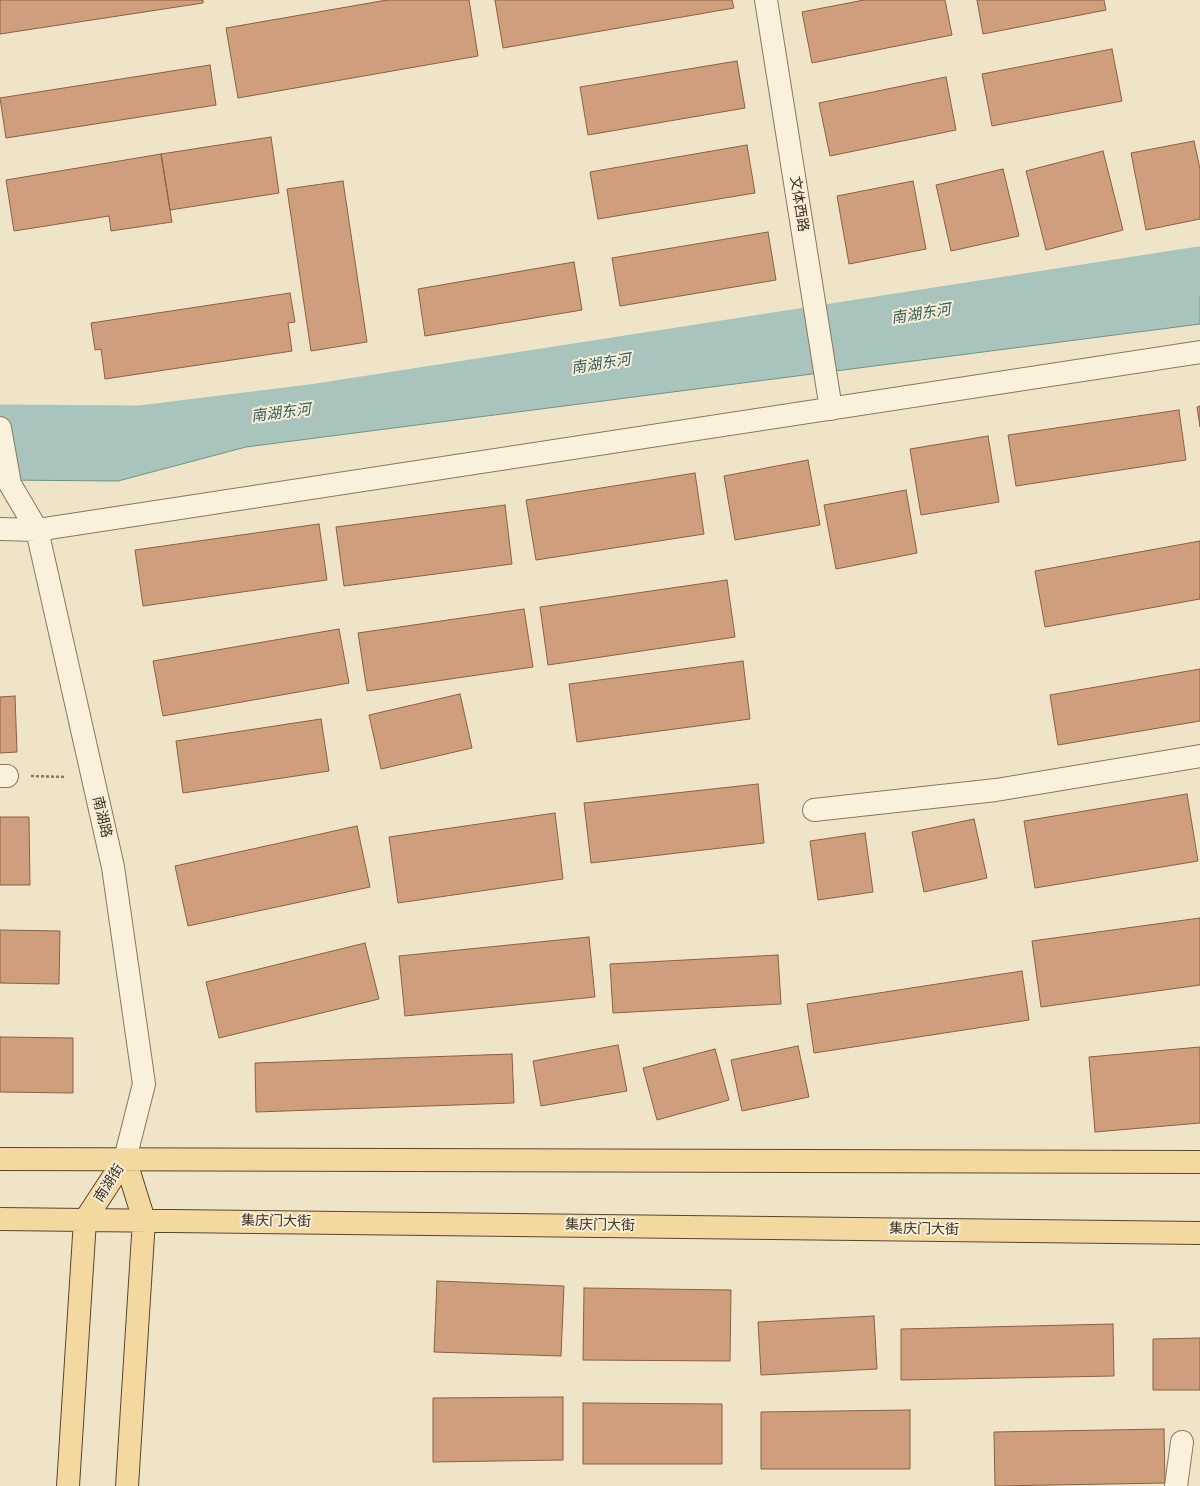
<!DOCTYPE html>
<html>
<head>
<meta charset="utf-8">
<style>
	body { margin:0 }
	canvas { display:block; background:#f0e4c8 }
</style>
</head>
<body>
<canvas width="1200" height="1486"></canvas>
<script>
const ctx = document.querySelector('canvas').getContext('2d');
ctx.lineJoin = 'round';
function fill(path, color) {
  ctx.fillStyle = color;
  ctx.fill(path, 'evenodd');
}
function poly(rows) {
  const path = new Path2D();
  for (const r of rows) {
    path.moveTo(r[0], r[1]);
    for (let i = 2; i < r.length; i += 2) path.lineTo(r[i], r[i + 1]);
  }
  return path;
}
function trace(path, color, width, dash) {
  ctx.strokeStyle = color;
  ctx.lineWidth = width;
  ctx.lineCap = dash ? 'butt' : 'round';
  ctx.setLineDash(dash || []);
  ctx.stroke(path);
}
function write(font, color, halo, rows, align = 'center') {
  ctx.font = font + ' "Crimson Pro","Noto Sans SC",serif';
  ctx.lineWidth = 4;
  ctx.setLineDash([]);
  ctx.textBaseline = 'middle';
  ctx.strokeStyle = halo;
  ctx.fillStyle = color;
  for (const [text, x, y, turn = 0] of rows) {
    ctx.save();
    ctx.translate(x, y);
    ctx.rotate((+turn || 0) * Math.PI / 180);
    ctx.textAlign = isNaN(turn) ? turn : align;
    if (halo) ctx.strokeText(text, 0, 0);
    ctx.fillText(text, 0, 0);
    ctx.restore();
  }
}
const water = poly([
	[1200,271,1200,324,246,447,118,481,0,480,0,429,187,434,788,339,1200,271]
]);
fill(water, '#a9c4bc');
trace(water, '#6f938a', 1);
trace(poly([
	[0,429,140,430,318,408,1200,271]
]), '#a9c4bc', 49);
const building = poly([
	[0,0,203,0,203,3,0,34,0,0],
	[387,0,469,0,478,56,238,98,226,28,387,0],
	[495,0,732,0,734,8,503,48,495,0],
	[864,0,945,0,952,35,812,63,802,12,864,0],
	[977,0,1104,0,1106,10,983,34,977,0],
	[1112,49,1122,101,992,126,982,74,1112,49],
	[737,61,745,108,588,135,580,87,737,61],
	[210,65,216,105,6,138,0,98,210,65],
	[946,77,956,130,830,156,819,103,946,77],
	[271,137,279,193,170,210,161,154,271,137],
	[1194,141,1200,169,1200,219,1146,230,1131,153,1194,141],
	[747,145,755,193,598,219,590,172,747,145],
	[1103,151,1123,230,1046,250,1026,171,1103,151],
	[161,154,172,222,111,231,109,216,14,231,6,180,161,154],
	[1003,169,1019,236,951,251,936,185,1003,169],
	[343,181,367,342,311,351,287,189,343,181],
	[913,181,926,249,849,264,837,196,913,181],
	[768,232,776,280,620,306,612,258,768,232],
	[574,262,582,310,425,336,418,289,574,262],
	[290,293,295,322,288,323,292,351,105,379,101,349,95,350,91,323,290,293],
	[1200,406,1200,427,1197,407,1200,406],
	[1179,410,1186,460,1016,486,1008,435,1179,410],
	[988,436,999,502,921,515,910,449,988,436],
	[808,460,820,525,735,540,724,476,808,460],
	[695,473,704,534,536,560,526,500,695,473],
	[906,490,917,553,836,569,824,505,906,490],
	[505,505,512,564,344,586,336,527,505,505],
	[319,524,327,580,143,606,135,550,319,524],
	[1200,541,1200,599,1045,627,1035,571,1200,541],
	[727,580,735,637,548,665,540,607,727,580],
	[524,609,533,667,367,691,358,633,524,609],
	[339,629,349,683,163,716,153,661,339,629],
	[743,661,750,719,577,742,569,684,743,661],
	[1200,669,1200,721,1058,745,1050,695,1200,669],
	[460,694,472,748,381,769,369,715,460,694],
	[15,696,17,752,0,753,0,697,15,696],
	[321,719,329,771,183,793,176,741,321,719],
	[758,784,764,843,591,863,584,803,758,784],
	[1187,794,1198,861,1035,888,1024,821,1187,794],
	[555,813,563,879,398,903,389,837,555,813],
	[0,817,29,817,30,885,0,885,0,817],
	[974,819,987,878,924,892,912,832,974,819],
	[357,826,370,887,188,926,175,866,357,826],
	[865,833,873,892,818,900,810,841,865,833],
	[1200,918,1200,985,1041,1007,1032,941,1200,918],
	[0,930,60,931,59,984,0,983,0,930],
	[589,937,595,997,405,1016,399,956,589,937],
	[365,943,379,999,219,1038,206,982,365,943],
	[778,955,781,1004,613,1013,610,964,778,955],
	[1022,971,1029,1020,814,1053,807,1004,1022,971],
	[0,1037,73,1038,73,1093,0,1092,0,1037],
	[618,1045,627,1091,541,1106,533,1061,618,1045],
	[798,1046,809,1097,742,1111,731,1060,798,1046],
	[1200,1047,1200,1123,1095,1132,1089,1057,1200,1047],
	[715,1049,729,1100,657,1120,643,1068,715,1049],
	[512,1054,514,1103,256,1112,255,1063,512,1054],
	[437,1281,564,1286,561,1356,434,1352,437,1281],
	[584,1288,731,1290,730,1361,583,1360,584,1288],
	[874,1316,877,1369,761,1375,758,1322,874,1316],
	[1113,1324,1114,1376,901,1380,901,1329,1113,1324],
	[1200,1338,1200,1390,1153,1390,1153,1339,1200,1338],
	[563,1397,563,1460,433,1462,433,1398,563,1397],
	[583,1403,722,1404,722,1464,583,1464,583,1403],
	[910,1410,910,1469,761,1469,761,1412,910,1410],
	[1164,1429,1165,1483,995,1486,994,1432,1164,1429]
]);
fill(building, '#cf9f7d');
trace(building, '#8d5f41', 1);
const minor = poly([
	[766,0,831,409],
	[0,428,10,484,37,530,113,867,144,1084,125,1159],
	[0,529,37,530,1200,352],
	[0,776,7,776],
	[814,810,996,790,1200,756],
	[1176,1486,1182,1442]
]);
const major = poly([
	[0,1159,1200,1162],
	[125,1159,144,1220,127,1486],
	[0,1219,1200,1233],
	[68,1486,85,1220,125,1159]
]);
trace(minor, '#8d765c', 24);
trace(major, '#5b4430', 24);
trace(poly([
	[31,776,66,777]
]), '#8d765c', 2.5, [3, 2]);
trace(minor, '#faf1dc', 22);
trace(major, '#f3d9a0', 22);
write('14px', '#3d2e20', '#f7eed8', [
	["文体西路",799,204,81],
	["南湖路",102,817,77],
	["南湖街",109,1183,-57],
	["集庆门大街",276,1221,1],
	["集庆门大街",600,1225,1],
	["集庆门大街",924,1229,1]
]);
write('italic 15px', '#2f5d5a', '#f7eed8', [
	["南湖东河",921,314,-9],
	["南湖东河",601,364,-9],
	["南湖东河",281,413,-7]
]);
</script>
</body>
</html>
